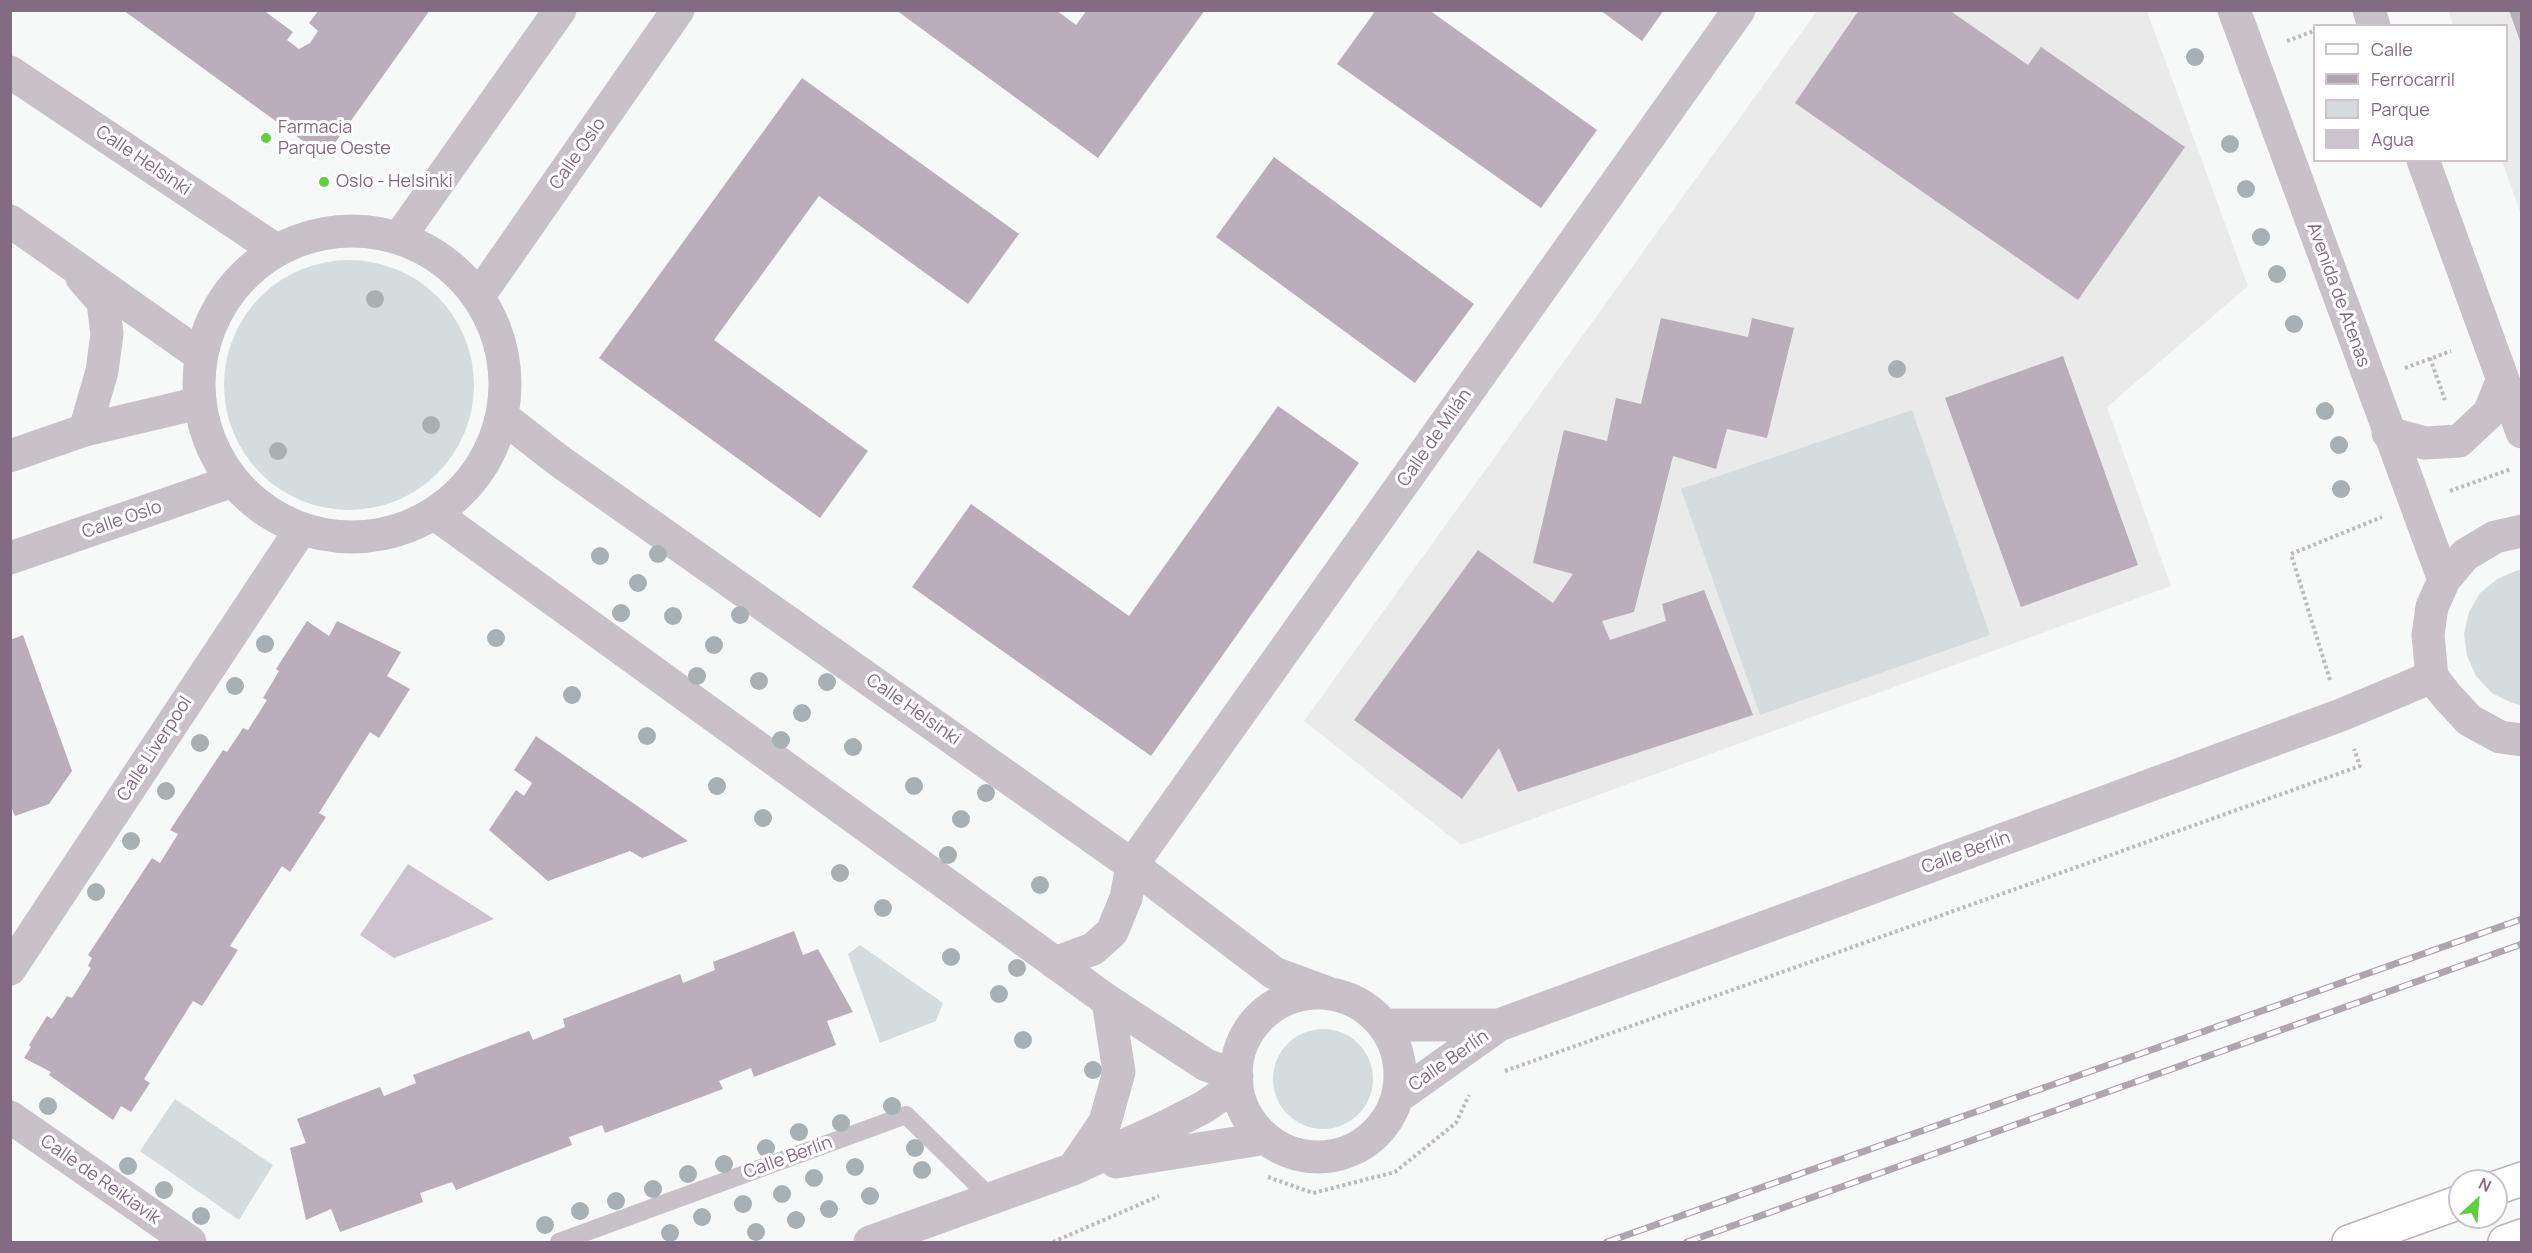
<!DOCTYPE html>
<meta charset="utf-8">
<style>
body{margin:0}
#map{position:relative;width:2532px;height:1253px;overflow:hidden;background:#f7f9f8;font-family:Manrope,sans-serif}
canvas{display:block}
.frame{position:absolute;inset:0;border:12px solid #846b84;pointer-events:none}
.legend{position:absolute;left:2313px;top:24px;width:195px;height:138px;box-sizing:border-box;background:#fff;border:2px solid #cec4ce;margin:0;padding:8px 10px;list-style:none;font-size:18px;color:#846b84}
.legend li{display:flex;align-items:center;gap:12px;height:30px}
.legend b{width:30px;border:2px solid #cec4ce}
.north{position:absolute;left:2448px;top:1169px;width:60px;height:60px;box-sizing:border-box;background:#fff;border:2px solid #cec4ce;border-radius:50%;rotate:26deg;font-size:16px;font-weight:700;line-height:24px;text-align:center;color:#846b84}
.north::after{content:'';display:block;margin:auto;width:21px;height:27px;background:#5dd23d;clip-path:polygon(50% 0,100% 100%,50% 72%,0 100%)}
</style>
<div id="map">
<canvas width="2532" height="1253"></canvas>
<div class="frame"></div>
<ul class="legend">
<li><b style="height:8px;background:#fff"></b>Calle</li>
<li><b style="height:8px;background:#afa5af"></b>Ferrocarril</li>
<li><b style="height:16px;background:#d6dcdd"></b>Parque</li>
<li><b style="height:16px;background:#cdc3cf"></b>Agua</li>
</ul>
<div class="north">N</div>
</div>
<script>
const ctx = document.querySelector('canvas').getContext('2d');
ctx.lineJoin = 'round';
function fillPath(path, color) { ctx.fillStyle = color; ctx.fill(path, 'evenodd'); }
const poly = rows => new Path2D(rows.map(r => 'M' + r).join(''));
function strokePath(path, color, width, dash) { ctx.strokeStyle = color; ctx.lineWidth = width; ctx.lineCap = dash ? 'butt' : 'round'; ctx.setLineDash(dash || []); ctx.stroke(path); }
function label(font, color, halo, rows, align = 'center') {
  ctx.font = font + ' Manrope,sans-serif'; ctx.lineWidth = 6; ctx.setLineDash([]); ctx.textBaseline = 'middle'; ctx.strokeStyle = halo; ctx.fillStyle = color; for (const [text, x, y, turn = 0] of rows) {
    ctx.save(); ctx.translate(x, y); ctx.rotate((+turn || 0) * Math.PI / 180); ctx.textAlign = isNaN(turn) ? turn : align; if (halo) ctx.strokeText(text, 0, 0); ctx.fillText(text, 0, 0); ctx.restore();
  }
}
fillPath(poly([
 [1817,11,2147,11,2248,286,2107,407,2171,586,1461,845,1304,721],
 [2448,11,2521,11,2521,215,2502,161,2506,160,2506,26,2453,25]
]), '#eaeaea');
fillPath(poly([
 '224 385a125 125 0 1 1 250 0a125 125 0 1 1-250 0Z',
 [1912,410,1990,635,1760,715,1681,489],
 [2518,570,2522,570,2521,705,2512,703,2492,693,2476,676,2467,656,2464,634,2469,612,2480,593,2497,579],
 [860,945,943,1003,936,1021,880,1043,848,954],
 '1273 1079a50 50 0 1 1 100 0a50 50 0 1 1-100 0Z',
 [175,1099,273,1165,239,1220,140,1151]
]), '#d6dcdd');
fillPath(poly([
 [408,864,494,919,394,958,360,935]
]), '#cdc3cf');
fillPath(poly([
 [123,10,263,10,293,32,287,40,299,49,310,43,318,31,309,23,319,10,430,10,325,157],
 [896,10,1056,10,1076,25,1087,10,1205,10,1098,158],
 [1376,10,1429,10,1597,130,1541,208,1337,64],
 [1600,10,1664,10,1642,41],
 [1859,10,1949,10,2028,65,2041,47,2185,147,2078,300,1795,103],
 [2509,10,2522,10,2522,44,2521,44],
 [802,78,1019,234,968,304,819,196,714,340,868,451,820,518,599,358],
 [1274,157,1474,304,1415,383,1216,237],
 [1661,318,1748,337,1752,318,1794,328,1767,438,1727,429,1716,469,1673,456,1634,612,1602,621,1610,640,1666,621,1662,604,1704,590,1753,715,1518,792,1499,748,1462,799,1354,720,1478,550,1553,603,1573,574,1533,563,1564,430,1607,441,1616,398,1641,404],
 [2063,356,2138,565,2021,607,1945,398],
 [1278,406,1359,463,1151,756,912,587,971,504,1129,616],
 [307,621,329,636,337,621,401,652,387,676,410,689,379,738,370,732,319,813,326,817,290,872,282,866,230,946,238,950,202,1006,193,1001,144,1079,150,1083,131,1112,121,1106,113,1120,49,1075,51,1072,24,1058,31,1047,29,1045,47,1016,52,1019,67,996,72,998,91,968,88,966,92,958,88,955,152,858,160,863,178,834,170,830,223,750,227,752,243,728,248,730,267,700,263,698,279,671,276,669],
 [23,635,72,771,49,804,15,816,10,804,10,640],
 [536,736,688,841,642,858,630,851,548,881,489,830,516,790,524,796,532,783,514,770],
 [794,931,803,955,818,949,853,1012,827,1021,836,1045,754,1077,751,1068,719,1081,723,1089,605,1133,602,1125,569,1137,572,1145,456,1190,452,1182,420,1193,423,1202,340,1232,331,1209,306,1220,290,1148,306,1143,297,1119,380,1087,384,1096,416,1083,413,1075,529,1031,533,1040,565,1027,563,1019,680,974,683,983,715,970,713,962]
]), '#b9aeba');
const primary = poly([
 [2496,1188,2522,1179],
 [2349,1242,2460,1202],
 [2505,1242,2522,1236]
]);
strokePath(primary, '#bcb4bc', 36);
strokePath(poly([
 [2287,41,2314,31],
 [2430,358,2445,400],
 [2405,368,2451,351],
 [2450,491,2511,469],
 [2330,680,2291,554,2382,517],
 [1505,1071,2360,766,2354,749],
 [1268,1177,1313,1193,1395,1172,1456,1123,1469,1095],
 [1053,1242,1159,1196]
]), '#beb9be', 4, [3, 3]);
strokePath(poly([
 [559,1242,906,1115,991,1198]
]), '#c8c1c8', 18);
strokePath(poly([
 [10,72,276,250],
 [10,221,200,355],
 '199 384a153 153 0 1 1 306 0a153 153 0 1 1-306 0Z',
 [399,238,560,10],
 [82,278,103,302,107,334,102,371,85,430],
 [478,297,678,10],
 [503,417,558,460,1132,865,1274,973,1328,993],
 [10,456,85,430,199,403],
 [435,514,1108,1001,1206,1065,1237,1076],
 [10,558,233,481],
 [1055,963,1093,949,1112,932,1126,898,1132,865,1739,10],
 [10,969,301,529],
 '1236 1075a82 82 0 1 1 164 0a82 82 0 1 1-164 0Z',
 [1384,1025,1499,1025],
 [1399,1096,1499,1025,2341,715,2432,677],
 [10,1117,190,1242],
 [1116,1162,1261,1139],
 [1073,1169,1105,1122,1119,1072,1108,1001],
 [870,1242,1073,1169,1167,1126,1204,1107,1237,1084]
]), '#c8c1c8', 33);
strokePath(poly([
 [2234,10,2444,580],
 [2369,10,2374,26],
 [2423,160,2522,432],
 [2388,433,2425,443,2459,441,2489,413,2502,381],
 [2522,531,2495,537,2465,555,2444,580,2432,607,2428,635,2432,677,2446,695,2469,720,2500,737,2522,740]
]), '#c8c1c8', 33);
strokePath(primary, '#fff', 33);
const rail = poly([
 [1607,1242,2522,919],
 [1687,1242,2522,944]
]);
strokePath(rail, '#afa5af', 7);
strokePath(rail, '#fff', 4.5, [14]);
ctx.fillStyle = '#a9b0b4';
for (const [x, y] of [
 [2195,57],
 [2230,144],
 [2246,189],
 [2261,237],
 [2277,274],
 [375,299],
 [2294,324],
 [1897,369],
 [2325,411],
 [431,425],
 [2339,445],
 [278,451],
 [2341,489],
 [658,554],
 [600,556],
 [638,583],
 [621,613],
 [740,615],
 [673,616],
 [496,638],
 [265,644],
 [714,645],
 [697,676],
 [759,681],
 [827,682],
 [235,686],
 [572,695],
 [802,713],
 [647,736],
 [781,740],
 [200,743],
 [853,747],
 [717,786],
 [914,786],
 [166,791],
 [986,793],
 [763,818],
 [961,819],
 [131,841],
 [948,855],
 [840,873],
 [1040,885],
 [96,892],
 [883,908],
 [951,957],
 [1017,968],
 [999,994],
 [1023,1040],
 [1093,1070],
 [48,1106],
 [892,1106],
 [841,1123],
 [799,1132],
 [766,1148],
 [915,1148],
 [724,1164],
 [128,1166],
 [855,1167],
 [922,1170],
 [688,1174],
 [814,1178],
 [653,1189],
 [164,1190],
 [782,1194],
 [870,1196],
 [616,1201],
 [743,1204],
 [829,1209],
 [580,1211],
 [201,1216],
 [702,1217],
 [796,1220],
 [545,1225],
 [756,1232],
 [670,1233]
]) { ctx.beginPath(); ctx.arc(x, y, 9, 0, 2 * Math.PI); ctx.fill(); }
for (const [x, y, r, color] of [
 [266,138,6,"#5dd23d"],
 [324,182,6,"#5dd23d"]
]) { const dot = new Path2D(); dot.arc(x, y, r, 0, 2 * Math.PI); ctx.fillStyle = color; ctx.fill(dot); strokePath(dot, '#fff', 2); }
label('18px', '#846b84', '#fff', [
 ["Farmacia",278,128],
 ["Parque Oeste",278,149],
 ["Oslo - Helsinki",336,182]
], 'left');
label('18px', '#846b84', '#fff', [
 ["Calle Oslo",578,154,-55],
 ["Calle Helsinki",143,161,34],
 ["Avenida de Atenas",2338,295,70],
 ["Calle de Milán",1435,438,-55],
 ["Calle Oslo",122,520,-19],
 ["Calle Helsinki",913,710,35],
 ["Calle Liverpool",155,749,-57],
 ["Calle Berlín",1966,853,-20],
 ["Calle Berlín",1449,1061,-35],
 ["Calle Berlín",788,1158,-20],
 ["Calle de Reikiavik",100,1180,35]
]);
</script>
